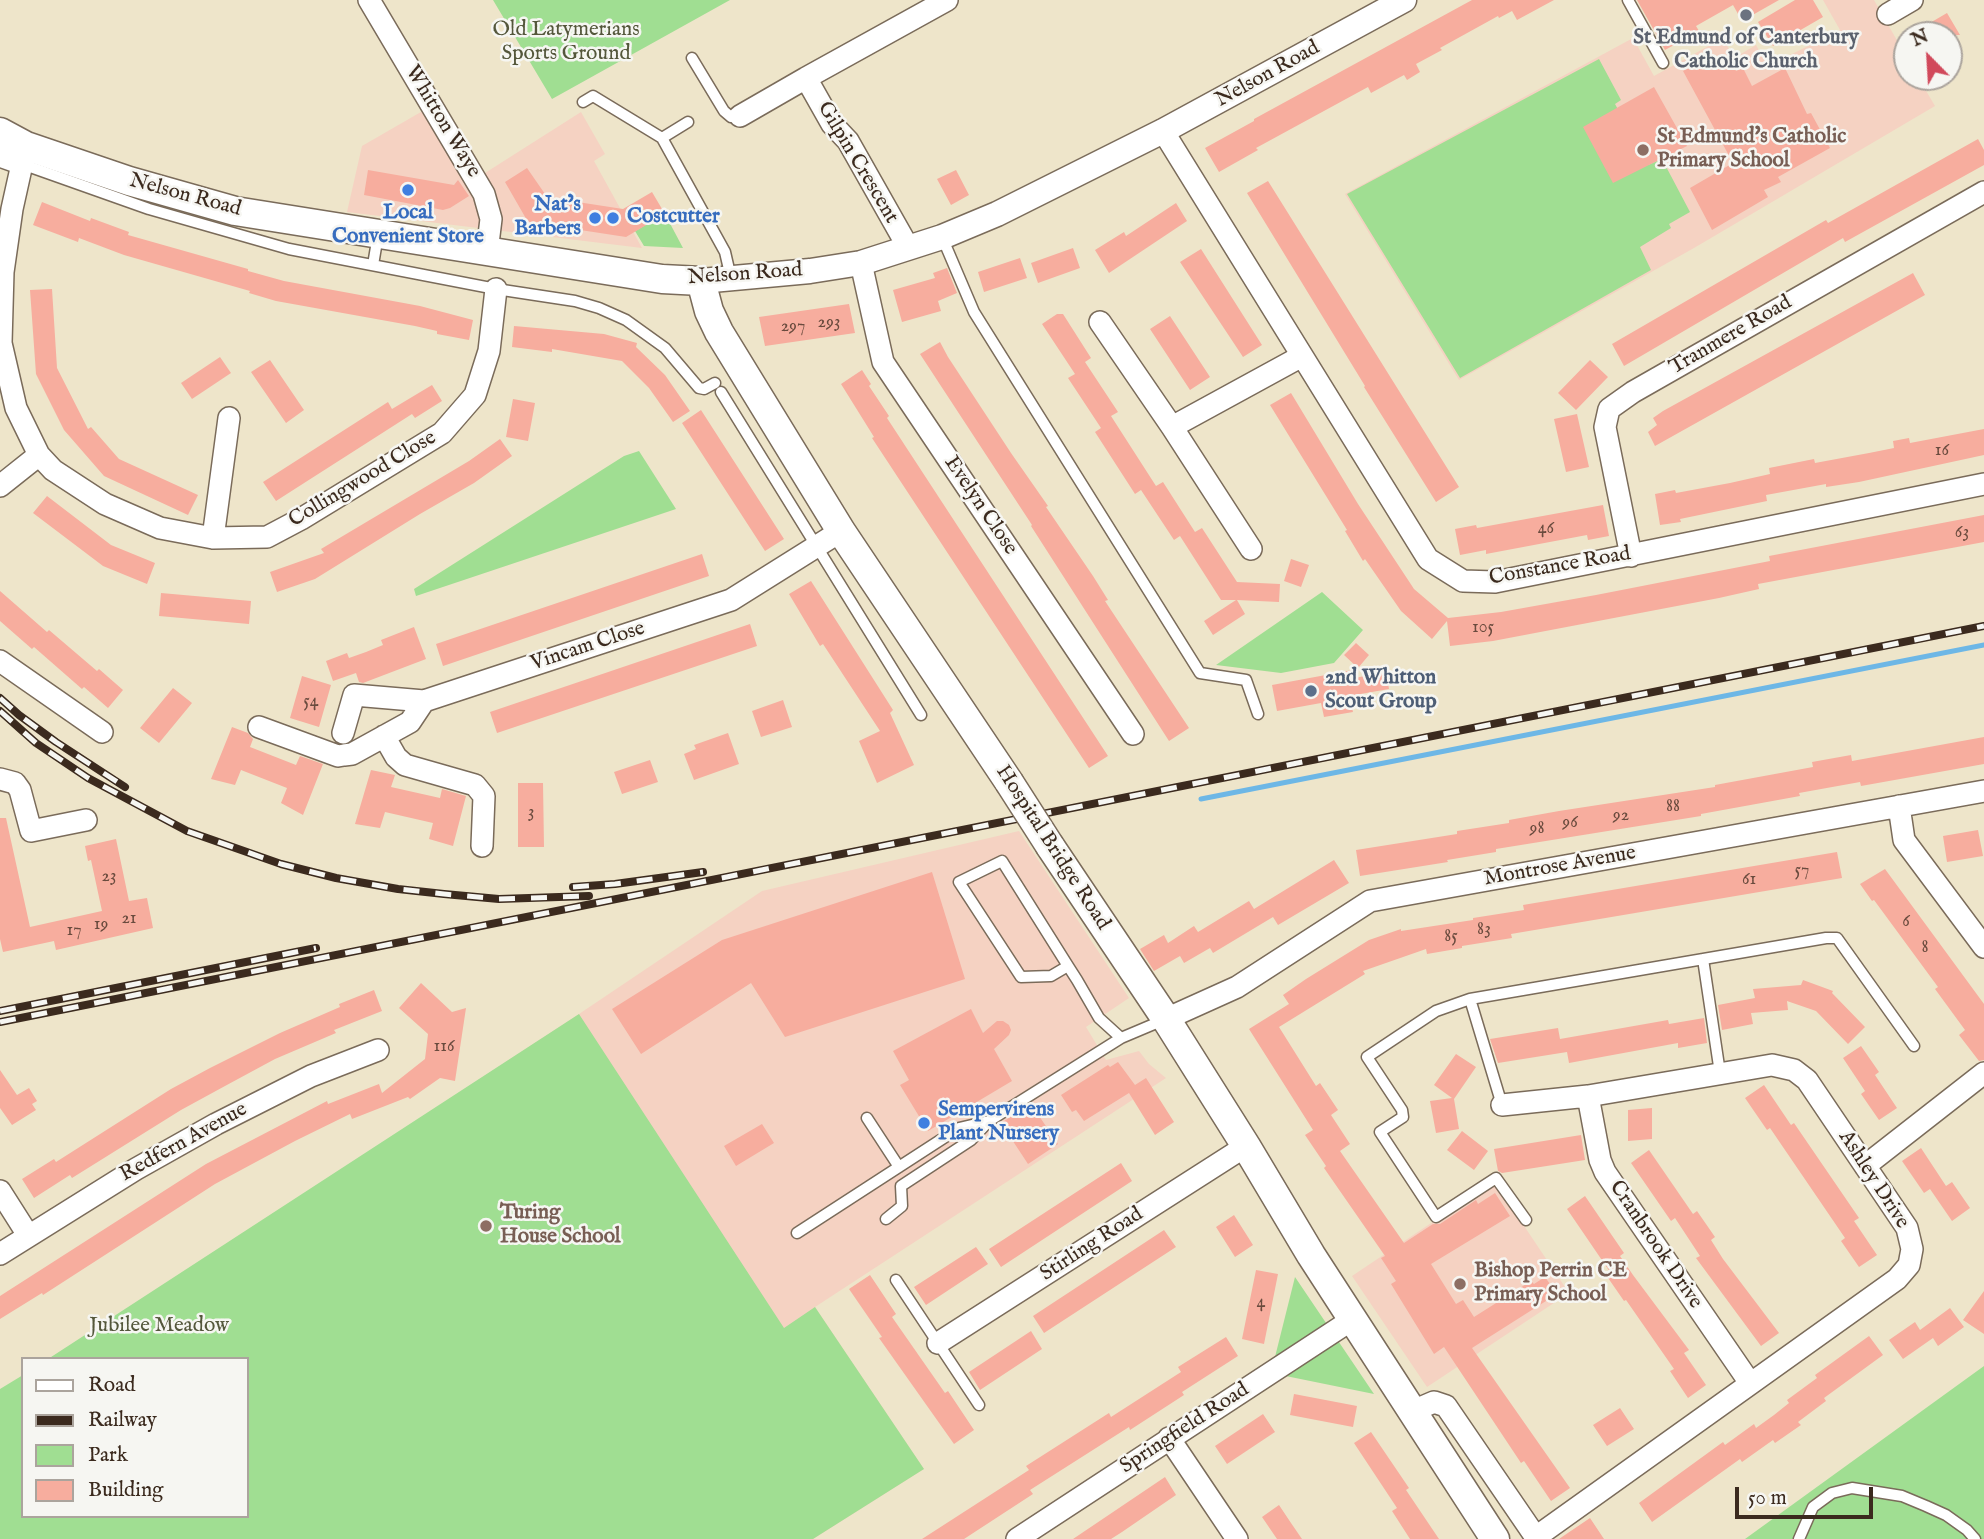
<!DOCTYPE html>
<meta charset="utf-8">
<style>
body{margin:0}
#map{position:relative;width:1984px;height:1539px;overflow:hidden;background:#eee5ca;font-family:"IM FELL English",serif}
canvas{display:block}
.legend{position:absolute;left:21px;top:1357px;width:228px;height:161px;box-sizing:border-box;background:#f6f6f2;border:2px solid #aba49d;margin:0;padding:9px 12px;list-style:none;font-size:21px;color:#3b2a1e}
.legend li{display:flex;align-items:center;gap:14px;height:35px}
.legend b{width:35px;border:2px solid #aba49d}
.north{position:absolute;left:1893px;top:21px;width:70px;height:70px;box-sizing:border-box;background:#f6f6f2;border:2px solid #aba49d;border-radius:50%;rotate:336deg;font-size:19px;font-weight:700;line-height:28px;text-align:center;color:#3b2a1e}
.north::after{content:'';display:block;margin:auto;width:24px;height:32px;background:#d1495b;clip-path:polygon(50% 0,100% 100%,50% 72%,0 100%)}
.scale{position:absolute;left:1735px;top:1487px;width:138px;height:32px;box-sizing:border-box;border:4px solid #3b2a1e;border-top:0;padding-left:9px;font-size:21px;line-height:24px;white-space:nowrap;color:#3b2a1e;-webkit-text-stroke:5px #f6f6f2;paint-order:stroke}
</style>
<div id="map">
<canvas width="1984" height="1539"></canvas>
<ul class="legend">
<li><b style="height:9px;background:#fff"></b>Road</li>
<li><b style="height:9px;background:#3b2a1e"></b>Railway</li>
<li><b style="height:19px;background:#a0de92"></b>Park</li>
<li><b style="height:19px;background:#f7ad9e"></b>Building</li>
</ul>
<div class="north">N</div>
<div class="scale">50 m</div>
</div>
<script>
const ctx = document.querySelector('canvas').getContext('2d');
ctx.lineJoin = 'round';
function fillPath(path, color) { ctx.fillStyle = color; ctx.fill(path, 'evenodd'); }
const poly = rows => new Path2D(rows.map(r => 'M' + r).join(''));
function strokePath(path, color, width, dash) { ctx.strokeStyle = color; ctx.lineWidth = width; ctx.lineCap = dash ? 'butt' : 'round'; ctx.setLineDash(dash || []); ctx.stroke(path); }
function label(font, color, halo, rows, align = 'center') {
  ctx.font = font + ' "IM FELL English",serif'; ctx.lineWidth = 5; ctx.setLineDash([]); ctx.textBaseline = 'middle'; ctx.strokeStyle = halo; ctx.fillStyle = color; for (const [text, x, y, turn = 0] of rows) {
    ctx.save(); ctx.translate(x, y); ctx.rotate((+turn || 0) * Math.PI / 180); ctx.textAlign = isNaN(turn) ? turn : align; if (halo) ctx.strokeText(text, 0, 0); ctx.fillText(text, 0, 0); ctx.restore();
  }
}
fillPath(poly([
 [1823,0,1874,0,1907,58,1907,77,1918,77,1935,106,1694,248,1459,380,1345,194,1633,38,1654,76,1723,38,1734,58,1756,45,1768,66,1840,30],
 [440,101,485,173,581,112,605,154,594,161,642,248,347,212,362,146],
 [1019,831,1129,998,1086,1027,1106,1060,1139,1051,1149,1064,1166,1078,815,1307,924,1469,813,1539,247,1359,168,1283,579,1014,762,891],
 [1494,1181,1569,1293,1427,1387,1352,1276]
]), '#f5d2c2');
fillPath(poly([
 [493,0,730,0,552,99],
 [1599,59,1621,100,1615,104,1648,165,1662,159,1690,212,1669,224,1671,228,1640,247,1651,270,1460,378,1347,194],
 [665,214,683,248,644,246,635,231],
 [639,451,676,509,416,596,414,589,624,456],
 [1322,592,1363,630,1334,663,1281,673,1216,665],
 [579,1014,784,1328,815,1307,924,1469,813,1539,0,1539,0,1389,23,1375,23,1516,247,1516,247,1359,48,1359],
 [1295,1277,1374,1394,1271,1373],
 [1984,1366,1984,1539,1745,1539]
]), '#a0de92');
strokePath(poly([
 [1201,799,1984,645]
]), '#6db7e6', 5);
fillPath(poly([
 [1472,0,1554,0,1517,20,1512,11,1499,18,1498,16,1440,48,1442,50,1416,64,1420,72,1407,80,1404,75,1371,93,1368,87,1256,148,1258,150,1219,172,1205,148,1254,121,1254,119],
 [1637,0,1779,0,1742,21,1733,5,1696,26,1699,31,1665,50],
 [1795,0,1813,0,1823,17,1773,46,1758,22],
 [1947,13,1960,35,1910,35,1935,20],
 [1727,54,1736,71,1743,68,1752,86,1785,68,1807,114,1811,113,1830,148,1778,177,1781,182,1764,190,1768,197,1712,230,1690,188,1733,163,1683,71,1701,61,1704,66],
 [1654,87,1687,146,1613,183,1583,127],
 [1978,139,1984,150,1984,165,1845,242,1843,238,1624,366,1612,344,1826,220,1828,223],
 [527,168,545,194,545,197,623,209,652,192,665,214,626,237,528,222,505,182],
 [368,170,454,185,458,180,469,196,450,208,443,210,364,195],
 [956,170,969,195,951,205,937,179],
 [1268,181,1459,487,1436,502,1364,387,1365,386,1247,193],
 [42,202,90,221,91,218,129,232,128,235,248,269,248,271,284,281,420,306,473,320,469,340,437,334,437,331,415,326,276,301,249,293,250,291,124,255,79,238,78,242,33,225],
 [1176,203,1187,221,1109,273,1095,250,1124,232,1126,236],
 [1073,248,1080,268,1038,283,1031,263],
 [1201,249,1262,345,1243,357,1180,262],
 [1020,258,1027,278,984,292,978,272],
 [947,268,957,293,938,301,941,311,902,322,893,290,935,278,933,273],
 [1913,273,1925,295,1655,446,1648,432,1657,425,1653,418,1663,411],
 [52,289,57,368,88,429,91,427,119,459,198,495,188,515,104,476,64,430,36,374,30,290],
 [849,304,855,333,765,346,759,317],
 [1057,314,1063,314,1091,358,1085,362,1118,412,1111,416,1156,486,1163,482,1195,532,1202,528,1237,582,1280,584,1279,602,1237,600,1245,614,1213,635,1204,621,1236,600,1221,600,1180,536,1174,540,1141,490,1135,494,1095,432,1101,428,1068,378,1075,374,1042,324],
 [1170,316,1210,377,1190,390,1150,329],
 [514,326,604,334,637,343,636,347,665,375,690,411,673,422,649,388,622,361,552,349,552,352,512,347],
 [940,342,948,357,1011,453,1048,506,1046,507,1093,576,1108,600,1105,601,1189,728,1169,741,1031,526,1032,525,920,354],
 [220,357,231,373,192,399,181,383],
 [270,360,304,410,286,423,251,372],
 [1590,360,1608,377,1576,410,1558,393],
 [862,370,871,384,869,386,889,416,887,418,1108,756,1089,768,872,438,874,437,841,384],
 [432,385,442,401,415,418,412,414,276,501,263,482,388,402,392,409],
 [1291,393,1358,504,1414,589,1448,618,1501,612,1596,595,1770,561,1769,556,1984,515,1984,542,1758,584,1759,589,1719,598,1493,641,1450,646,1447,621,1432,639,1401,611,1365,559,1363,561,1345,531,1347,530,1270,405],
 [513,399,535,403,528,441,506,437],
 [701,410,784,539,765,551,682,423],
 [1577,414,1589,467,1566,472,1554,419],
 [1984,429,1984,455,1859,482,1826,487,1826,484,1766,495,1767,501,1680,519,1681,522,1660,525,1655,494,1675,490,1676,493,1730,483,1770,474,1769,468,1814,459,1815,463,1869,453,1894,448,1893,441,1909,438,1910,443],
 [500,439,512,456,474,483,420,514,315,579,277,592,270,572,324,553,321,549,469,461],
 [47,496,111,545,155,563,147,584,103,566,33,513],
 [1603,505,1609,536,1588,540,1587,535,1486,554,1486,550,1460,555,1455,529,1476,525,1477,528],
 [702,554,709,576,443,666,436,644],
 [1291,559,1309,565,1301,587,1284,581],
 [811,581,893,710,890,713,914,765,877,783,859,741,880,731,823,644,820,646,789,594],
 [0,591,47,632,49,630,97,671,99,669,123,690,108,708,84,687,82,689,34,647,32,649,0,621],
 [161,593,251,601,249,624,159,616],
 [750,624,757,646,497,733,490,712],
 [414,627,426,659,363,683,359,682,356,673,333,681,326,661,347,653,349,658,366,652,383,645,381,640],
 [1356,643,1369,655,1358,668,1344,655],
 [1358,669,1349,679,1386,672,1389,689,1349,696,1353,712,1324,717,1321,703,1277,711,1272,685],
 [302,676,331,685,319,727,290,718],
 [173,688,192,703,159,743,140,728],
 [783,700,792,727,761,737,752,711],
 [232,727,248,733,253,739,250,747,296,765,300,756,323,764,303,815,281,803,287,788,241,770,235,785,211,779],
 [728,733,739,764,694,780,684,754,696,749,694,745],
 [1984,737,1984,764,1861,786,1860,782,1799,793,1800,796,1701,814,1701,816,1496,849,1496,852,1447,860,1448,862,1360,876,1356,850,1457,834,1457,831,1509,823,1509,820,1559,811,1715,787,1715,785,1813,767,1812,762,1851,755,1852,761],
 [650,760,658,782,622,794,614,772],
 [371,770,395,775,391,787,440,798,442,789,466,796,453,846,429,839,433,823,385,812,380,828,355,824],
 [518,783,543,783,544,847,518,847],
 [0,818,6,818,30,927,102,911,91,860,88,861,85,846,116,839,129,901,147,898,153,928,56,950,54,941,3,952,0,939],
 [1978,830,1983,856,1947,862,1943,836],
 [1837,852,1842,878,1511,934,1512,938,1462,946,1462,948,1427,954,1426,949,1363,971,1365,974,1279,1027,1316,1086,1320,1083,1338,1110,1331,1115,1350,1144,1340,1151,1404,1243,1433,1224,1440,1224,1476,1200,1478,1204,1495,1193,1510,1216,1431,1264,1456,1304,1463,1300,1474,1317,1531,1281,1534,1284,1545,1277,1557,1294,1472,1348,1570,1488,1551,1501,1524,1461,1521,1463,1444,1347,1434,1354,1391,1284,1396,1281,1381,1258,1385,1256,1324,1168,1326,1166,1305,1135,1313,1130,1249,1029,1289,1004,1283,995,1306,979,1369,940,1401,929,1401,931,1473,920,1473,918,1524,910,1523,905],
 [1334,860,1349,883,1278,925,1273,917,1213,953,1210,948,1184,963,1180,956,1154,971,1140,949,1164,935,1168,943,1194,926,1198,932,1249,901,1254,909],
 [1885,869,1984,1004,1984,1060,1979,1061,1959,1035,1965,1030,1935,989,1938,987,1874,900,1872,901,1860,884],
 [932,872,965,979,785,1037,751,983,641,1054,612,1009,722,940],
 [1803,980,1833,991,1832,993,1865,1027,1848,1044,1816,1011,1787,1001,1788,1010,1751,1013,1753,1024,1722,1030,1718,1005,1755,998,1753,989,1801,985],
 [421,983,452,1012,466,1008,455,1081,440,1078,410,1099,408,1097,352,1119,350,1114,295,1141,215,1184,43,1295,42,1293,0,1319,0,1296,206,1164,327,1101,328,1104,379,1084,382,1093,425,1059,428,1034,399,1008],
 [374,990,382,1011,334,1030,336,1033,275,1059,225,1086,181,1110,72,1178,70,1175,34,1198,22,1179,54,1159,56,1162,171,1089,210,1068,280,1033,340,1007,339,1004],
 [971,1009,983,1033,997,1021,1003,1021,1009,1025,1011,1030,1009,1035,994,1049,1012,1081,928,1131,900,1085,909,1080,893,1051],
 [1704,1018,1707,1043,1678,1048,1678,1043,1569,1063,1567,1052,1498,1063,1490,1039,1558,1028,1560,1039,1668,1020,1669,1024],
 [1861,1046,1879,1072,1875,1075,1897,1108,1879,1120,1861,1094,1865,1091,1843,1058],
 [1456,1054,1476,1067,1454,1099,1459,1129,1436,1133,1430,1101,1452,1098,1434,1085],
 [1118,1062,1135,1085,1146,1078,1174,1122,1155,1135,1129,1093,1084,1121,1076,1110,1072,1112,1061,1095,1108,1065,1110,1067],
 [0,1070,17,1095,29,1088,37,1101,32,1104,36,1110,12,1125,0,1108],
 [1764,1085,1791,1125,1794,1123,1859,1218,1854,1221,1877,1255,1859,1267,1841,1241,1845,1238,1770,1128,1767,1130,1745,1098],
 [1031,1104,1058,1144,1028,1164,1001,1123],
 [1652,1108,1652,1139,1628,1141,1628,1110],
 [762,1124,774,1143,736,1166,724,1146],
 [1462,1131,1488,1151,1474,1170,1447,1150],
 [1581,1135,1585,1160,1502,1173,1498,1171,1494,1149],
 [1921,1148,1946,1186,1952,1182,1970,1208,1952,1221,1930,1189,1924,1193,1902,1161],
 [1649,1150,1693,1214,1697,1211,1715,1237,1711,1240,1723,1259,1779,1333,1761,1346,1696,1258,1700,1256,1675,1218,1671,1221,1631,1163],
 [1121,1163,1132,1181,1001,1267,989,1249],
 [1585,1196,1624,1253,1620,1256,1633,1275,1689,1350,1684,1353,1706,1385,1688,1398,1670,1371,1674,1369,1626,1300,1624,1301,1606,1275,1610,1272,1567,1209],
 [1234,1215,1253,1245,1235,1257,1216,1227],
 [1164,1230,1176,1247,1044,1333,1033,1316],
 [976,1247,988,1264,926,1305,914,1287],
 [1256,1270,1278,1274,1264,1344,1242,1339],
 [870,1275,896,1314,892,1317,945,1393,948,1391,974,1430,954,1444,879,1338,882,1337,849,1289],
 [1984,1291,1984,1334,1963,1320],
 [1950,1308,1964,1327,1938,1346,1933,1338,1903,1359,1889,1340,1915,1322,1920,1330],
 [1031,1331,1042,1349,980,1390,969,1372],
 [1869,1336,1883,1355,1824,1398,1826,1401,1798,1422,1801,1425,1775,1443,1773,1440,1742,1462,1740,1459,1652,1522,1639,1503,1723,1442,1725,1445,1754,1424,1756,1428,1774,1415,1789,1403,1787,1400,1817,1378,1815,1375],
 [1226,1337,1238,1356,1182,1392,1184,1395,1130,1430,1129,1427,1030,1490,1033,1494,964,1539,922,1539,1029,1470,1026,1466,1109,1413,1111,1417,1181,1372,1178,1367],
 [1294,1394,1357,1406,1353,1427,1290,1415],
 [1620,1408,1634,1429,1607,1446,1593,1425],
 [1263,1414,1275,1432,1227,1464,1215,1446],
 [1371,1432,1409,1488,1406,1490,1439,1539,1410,1539,1392,1511,1397,1508,1354,1443],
 [1165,1477,1176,1495,1122,1532,1111,1539,1073,1539],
 [1279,1505,1291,1523,1302,1539,1277,1539,1262,1517],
 [1590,1518,1604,1539,1559,1539]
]), '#f7ad9e');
const service = poly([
 [1628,0,1663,63],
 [692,58,724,111,731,117,740,116],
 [583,102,593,96,662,138,725,252,731,278],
 [662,138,688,122],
 [22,164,149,209,289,249,496,289,575,301,599,308,626,320,665,348,699,388,704,389,715,383],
 [942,237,974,312,1200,673,1246,680,1258,714],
 [373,265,378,235],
 [721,392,921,715],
 [1703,959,1720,1073],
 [1068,966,1051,976,1021,977,959,882,1002,861,1068,966,1077,980,1099,1018,1121,1038],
 [1470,999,1502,1105],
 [867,1118,899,1167],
 [886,1219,902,1206,901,1186,971,1140,989,1121,1121,1038,1166,1019],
 [1526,1220,1496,1178,1436,1217,1380,1132,1403,1117,1402,1110,1367,1057,1436,1011,1470,999,1826,938,1837,938,1914,1046],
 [797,1233,959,1128,989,1121],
 [896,1280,979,1405],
 [1799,1539,1813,1507,1832,1493,1852,1488,1902,1496,1926,1506,1946,1515,1967,1530,1975,1539]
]);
const minor = poly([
 [369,0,484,194,491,219,487,252],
 [1888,14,1912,0],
 [806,78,947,0],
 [740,116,806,78,832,124,848,141,908,247],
 [1163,131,1428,559,1463,581,1495,582,1984,484],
 [26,146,12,209,3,272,1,343,16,408,39,455,53,470,105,504,160,528,213,538,267,537,301,519,442,433,475,395,489,351,496,289],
 [0,156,22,164],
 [861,263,883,362,1133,734],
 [1100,322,1172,427,1251,549],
 [1172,427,1302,356],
 [0,486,39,455],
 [213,538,229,418],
 [1631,556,1605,427,1609,409,1633,392,1984,192],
 [0,661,102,732],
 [259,727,338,756,344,755,352,754,410,722,424,701],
 [343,733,354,695,424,701,731,600,841,531],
 [384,736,396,757,405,765,475,785,484,796,482,846],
 [0,779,15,783,20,790,31,831,86,820],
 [1899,806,1904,840,1984,947],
 [1166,1019,1237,987,1370,901,1984,791],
 [1588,1096,1600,1160,1605,1172,1750,1383],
 [1502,1105,1588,1096,1772,1065,1794,1070,1807,1080,1907,1228,1912,1249,1909,1265,1897,1279,1536,1537],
 [1865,1166,1984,1073],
 [0,1191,28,1235],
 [0,1254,136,1169,216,1124,311,1076,378,1050],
 [938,1343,1246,1146],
 [1413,1411,1434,1402,1446,1406,1537,1539],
 [1169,1438,1237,1539],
 [1017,1539,1353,1319]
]);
const tertiary = poly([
 [701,281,810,271,861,263,942,237,997,214,1163,131,1404,0]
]);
const secondary = poly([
 [0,132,26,146,129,181,235,211,662,279,701,281,709,311,719,332,841,531,1009,782],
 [1050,846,1166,1019,1246,1146,1311,1255,1495,1539]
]);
strokePath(service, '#7a6b5a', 13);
strokePath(minor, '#7a6b5a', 24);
strokePath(tertiary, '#7a6b5a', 27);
strokePath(secondary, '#7a6b5a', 31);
strokePath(service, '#fff', 10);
strokePath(minor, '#fff', 21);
strokePath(tertiary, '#fff', 24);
strokePath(secondary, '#fff', 28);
const rail = poly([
 [0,698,19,715,56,742,125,787],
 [0,711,36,743,88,778,187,831,281,864,336,878,398,889,444,894,499,899,589,896],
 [573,887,615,884,703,872],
 [0,1011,316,948],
 [0,1022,1984,626]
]);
strokePath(rail, '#3b2a1e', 8);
strokePath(rail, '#f6f6f2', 5, [16]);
const secondaryBridge = poly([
 [1009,782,1050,846]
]);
strokePath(secondaryBridge, '#7a6b5a', 31, []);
strokePath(secondaryBridge, '#fff', 28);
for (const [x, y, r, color] of [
 [1746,15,7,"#6b7280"],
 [1643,150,7,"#8d6e63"],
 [408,190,7,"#3f7fe0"],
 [595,218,7,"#3f7fe0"],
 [613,218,7,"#3f7fe0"],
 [1311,691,7,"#5c6f8a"],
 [924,1123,7,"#3f7fe0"],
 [486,1226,7,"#8d6e63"],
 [1460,1284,7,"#8d6e63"]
]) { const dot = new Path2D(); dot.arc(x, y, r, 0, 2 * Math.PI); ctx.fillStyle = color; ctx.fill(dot); strokePath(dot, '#f6f6f2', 2.5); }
label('18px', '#6a4b3e', null, [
 ["293",829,323],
 ["297",793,327],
 ["16",1942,451],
 ["46",1546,529],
 ["63",1962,533],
 ["105",1483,628],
 ["54",311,702],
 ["88",1673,807],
 ["3",531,813],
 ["92",1621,816],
 ["96",1570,823],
 ["98",1537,829],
 ["57",1802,871],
 ["23",109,877],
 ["61",1749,880],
 ["21",129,919],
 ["6",1906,922],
 ["19",101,925],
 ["83",1484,930],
 ["17",74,931],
 ["85",1451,937],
 ["8",1925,948],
 ["116",444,1047],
 ["4",1261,1303]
]);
label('21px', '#54573b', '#f6f6f2', [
 ["Old Latymerians",566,31],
 ["Sports Ground",566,55],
 ["Jubilee Meadow",159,1327]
]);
label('bold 21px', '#5b616d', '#f6f6f2', [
 ["St Edmund of Canterbury",1746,39],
 ["Catholic Church",1746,63]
]);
label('21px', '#3b2a1e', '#f6f6f2', [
 ["Nelson Road",1268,75,-29],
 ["Whitton Waye",442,122,59],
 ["Gilpin Crescent",857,163,59],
 ["Nelson Road",185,196,15],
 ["Nelson Road",745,275,-4],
 ["Tranmere Road",1731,336,-30],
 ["Collingwood Close",363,480,-31],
 ["Evelyn Close",980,506,56],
 ["Constance Road",1560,567,-10],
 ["Vincam Close",588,647,-18],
 ["Hospital Bridge Road",1052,848,57],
 ["Montrose Avenue",1560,867,-10],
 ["Redfern Avenue",184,1143,-29],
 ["Ashley Drive",1873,1180,57],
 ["Stirling Road",1092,1245,-33],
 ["Cranbrook Drive",1655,1245,56],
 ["Springfield Road",1185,1429,-33]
]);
label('bold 21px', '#785e54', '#f6f6f2', [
 ["St Edmund's Catholic",1657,138],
 ["Primary School",1657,162],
 ["Turing",500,1214],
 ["House School",500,1238],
 ["Bishop Perrin CE",1474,1272],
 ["Primary School",1474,1296]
], 'left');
label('bold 21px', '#366cbe', '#f6f6f2', [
 ["Nat’s",581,206,"right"],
 ["Barbers",581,230,"right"],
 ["Local",408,214,"center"],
 ["Convenient Store",408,238,"center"],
 ["Costcutter",627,218],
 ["Sempervirens",938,1111],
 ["Plant Nursery",938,1135]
], 'left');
label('bold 21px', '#4e5e75', '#f6f6f2', [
 ["2nd Whitton",1325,679],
 ["Scout Group",1325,703]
], 'left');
</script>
